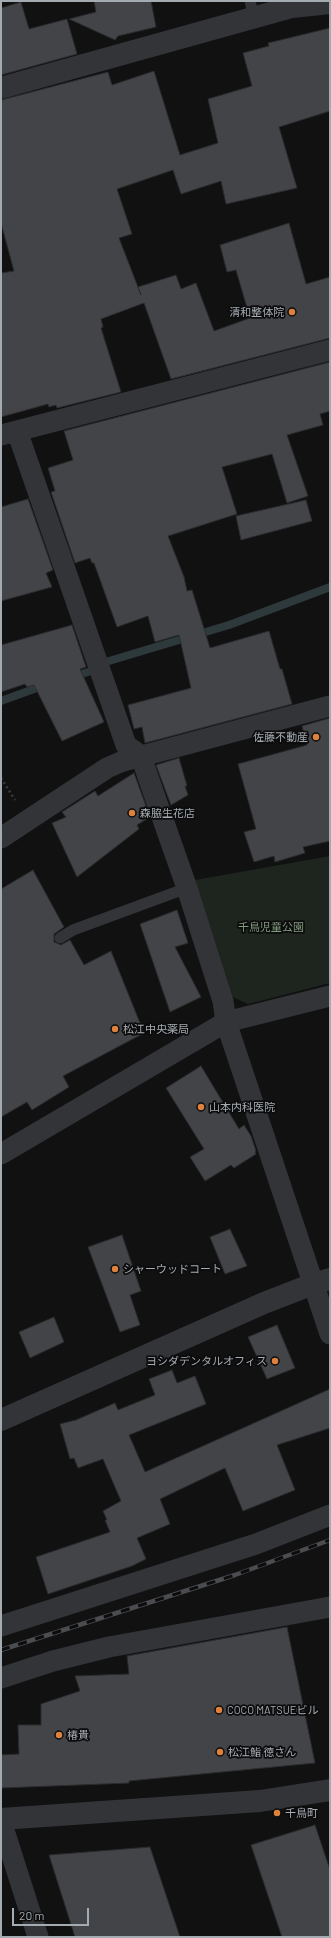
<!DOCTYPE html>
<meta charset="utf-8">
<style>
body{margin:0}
#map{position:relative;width:331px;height:1938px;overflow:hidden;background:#111112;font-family:Barlow,sans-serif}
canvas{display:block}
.frame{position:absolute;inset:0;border:2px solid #a4abb1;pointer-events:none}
.scale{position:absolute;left:12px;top:1908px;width:77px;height:18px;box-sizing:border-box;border:2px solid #a4abb1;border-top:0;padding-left:5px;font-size:12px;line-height:14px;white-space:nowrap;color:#a4abb1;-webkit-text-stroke:3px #0c0c0d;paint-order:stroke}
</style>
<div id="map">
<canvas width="331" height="1938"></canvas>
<div class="frame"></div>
<div class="scale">20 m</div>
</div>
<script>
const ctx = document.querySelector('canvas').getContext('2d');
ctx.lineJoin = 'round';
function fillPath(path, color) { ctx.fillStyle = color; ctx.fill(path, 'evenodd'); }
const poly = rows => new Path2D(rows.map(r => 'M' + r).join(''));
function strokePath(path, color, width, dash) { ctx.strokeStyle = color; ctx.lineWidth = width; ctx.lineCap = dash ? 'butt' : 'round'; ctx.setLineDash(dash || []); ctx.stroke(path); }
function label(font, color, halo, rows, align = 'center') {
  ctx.font = font + ' Barlow,"Noto Sans JP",sans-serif'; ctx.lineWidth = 3.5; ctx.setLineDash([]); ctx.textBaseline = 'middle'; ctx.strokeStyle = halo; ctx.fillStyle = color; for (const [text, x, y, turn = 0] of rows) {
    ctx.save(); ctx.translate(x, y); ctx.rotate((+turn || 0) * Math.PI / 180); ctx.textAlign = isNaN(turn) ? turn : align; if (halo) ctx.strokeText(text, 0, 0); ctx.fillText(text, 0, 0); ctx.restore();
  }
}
fillPath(poly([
 [330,856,330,983,248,1004,233,997,195,880]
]), '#1e241e');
strokePath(poly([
 [109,661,229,625,330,587],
 [72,677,88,672],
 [1,701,45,685]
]), '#2e393b', 8);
const building = poly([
 [94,1,151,1,156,27,118,36,115,40,69,19,96,12,94,1],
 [21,2,29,29,67,19,77,54,1,75,1,8,21,2],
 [330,28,330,111,279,127,297,188,226,204,221,181,181,194,173,170,117,189,132,234,119,238,141,295,138,287,176,275,181,289,196,283,214,331,250,318,236,270,227,272,220,245,289,223,306,284,330,277,330,338,171,379,144,303,101,319,103,327,101,328,121,392,57,408,56,405,49,407,48,404,1,417,1,273,14,271,1,223,1,100,108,72,112,85,154,71,180,155,218,143,208,99,252,86,243,53,269,46,268,43,330,28],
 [330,362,330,411,320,414,323,425,287,435,308,496,287,503,272,454,222,467,237,514,168,536,184,577,187,591,192,590,210,648,269,631,280,669,282,669,292,704,145,743,142,727,134,729,128,705,191,688,179,635,155,642,148,616,117,627,94,563,92,563,90,558,75,563,51,492,55,491,48,468,73,460,64,431,330,362],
 [28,499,53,570,46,573,52,587,1,601,1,507,28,499],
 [306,500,312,521,241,540,236,516,306,500],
 [72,625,86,667,80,669,104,722,62,741,34,685,27,687,25,684,1,692,1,645,72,625],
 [330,718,330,841,303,847,305,853,275,862,274,856,254,862,244,832,256,829,238,764,307,745,302,726,330,718],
 [179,758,187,786,185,786,188,795,171,805,156,765,179,758],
 [134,773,150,817,137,825,139,829,77,877,52,823,66,817,62,812,95,791,98,796,134,773],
 [33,870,64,927,54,934,54,942,61,945,70,940,84,965,111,951,144,1033,63,1076,69,1087,32,1110,27,1102,1,1117,1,889,33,870],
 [177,910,188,943,175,947,201,997,170,1012,140,924,177,910],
 [201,1066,239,1129,244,1125,251,1136,256,1151,255,1152,256,1154,234,1168,231,1165,205,1181,190,1157,204,1149,166,1088,201,1066],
 [230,1229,247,1266,225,1274,210,1237,230,1229],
 [122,1235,141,1291,130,1295,140,1325,120,1332,88,1247,122,1235],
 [54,1317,64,1342,30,1358,19,1332,54,1317],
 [277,1325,295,1368,267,1379,248,1337,277,1325],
 [172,1370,177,1383,195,1376,206,1404,129,1435,145,1472,330,1389,330,1428,277,1445,295,1490,243,1511,225,1468,160,1499,170,1524,137,1538,146,1559,132,1566,48,1594,36,1557,110,1532,105,1520,107,1520,103,1511,121,1501,103,1459,78,1468,74,1458,70,1459,60,1424,76,1420,115,1403,118,1410,155,1395,149,1379,172,1370],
 [287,1627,315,1763,129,1781,129,1783,1,1788,1,1755,19,1754,18,1725,41,1725,41,1704,80,1691,75,1676,129,1674,127,1656,287,1627],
 [315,1825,330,1870,330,1937,282,1937,251,1845,315,1825],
 [150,1847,180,1937,75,1937,49,1855,150,1847]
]);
fillPath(building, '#434447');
strokePath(building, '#2b2c2e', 1);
strokePath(poly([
 [1,778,15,800]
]), '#383b3e', 2.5, [2, 3]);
strokePath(poly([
 [250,1,254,17],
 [60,938,73,930,187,888]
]), '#323437', 11);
strokePath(poly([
 [17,431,126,745,141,756,147,774,187,888,223,1001,226,1022,330,1334],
 [1,435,330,350],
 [1,838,107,768,123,761,330,706],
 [1,1154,226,1022,330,996],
 [1,1626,256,1544,330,1515],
 [1,1678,53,1661,109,1647,330,1607],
 [1,1821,38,1937]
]), '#323437', 21);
strokePath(poly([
 [1,88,292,7,330,3],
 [1,1420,264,1303,313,1284,330,1279],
 [1,1819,260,1801,330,1790]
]), '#323437', 22);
const rail = poly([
 [1,1650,235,1575,330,1540]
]);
strokePath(rail, '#4a4c50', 4.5);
strokePath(rail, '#0c0c0d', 3, [9]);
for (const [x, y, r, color] of [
 [292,312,4,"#dd823e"],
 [316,737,4,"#dd823e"],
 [132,813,4,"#dd823e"],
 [115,1029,4,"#dd823e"],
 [201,1107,4,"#dd823e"],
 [115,1269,4,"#dd823e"],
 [275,1361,4,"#dd823e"],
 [219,1710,4,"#dd823e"],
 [59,1735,4,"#dd823e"],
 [220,1752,4,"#dd823e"],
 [277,1813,4,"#dd823e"]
]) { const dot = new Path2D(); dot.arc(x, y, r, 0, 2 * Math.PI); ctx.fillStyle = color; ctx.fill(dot); strokePath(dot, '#0c0c0d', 1.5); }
label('11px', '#a4abb1', '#0c0c0d', [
 ["清和整体院",284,312,"right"],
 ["佐藤不動産",308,737,"right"],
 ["森脇生花店",140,813],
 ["松江中央薬局",123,1029],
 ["山本内科医院",209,1107],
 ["シャーウッドコート",123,1269],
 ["ヨシダデンタルオフィス",267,1361,"right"],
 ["COCO MATSUEビル",227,1710],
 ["椿貴",67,1735],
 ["松江鮨 徳さん",228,1752],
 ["千鳥町",285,1813]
], 'left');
label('11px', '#829b7d', '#0c0c0d', [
 ["千鳥児童公園",271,927]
]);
</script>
